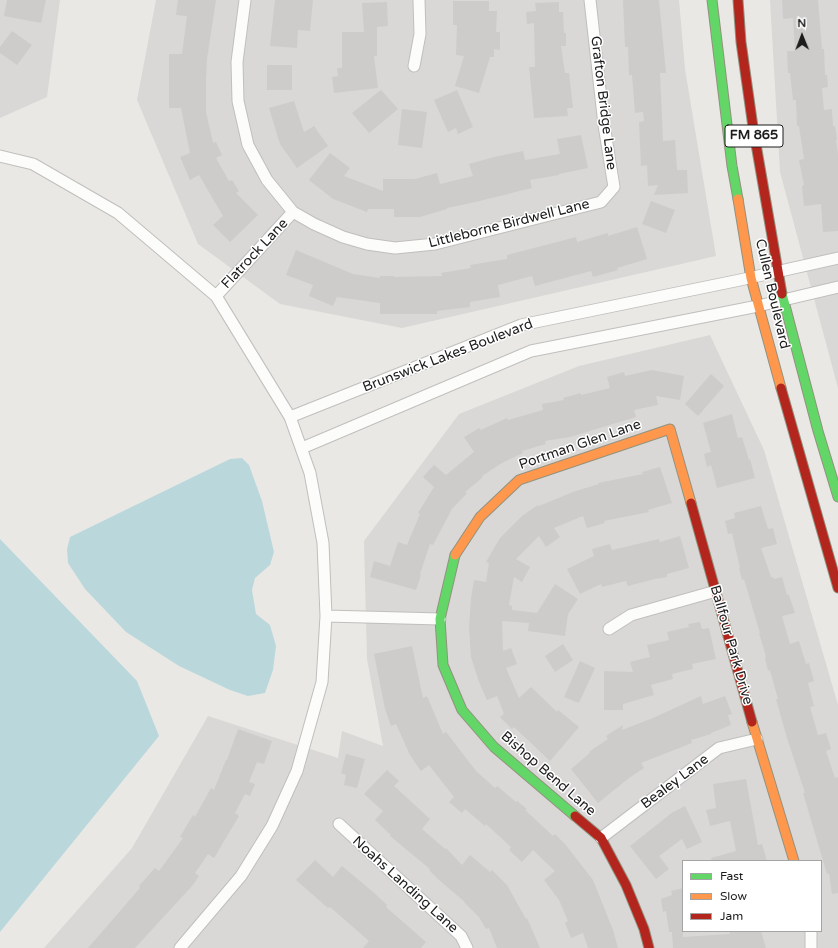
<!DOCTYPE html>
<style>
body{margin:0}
#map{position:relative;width:838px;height:948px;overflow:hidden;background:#eae8e5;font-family:"Varela Round",sans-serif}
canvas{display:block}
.legend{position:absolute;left:682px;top:860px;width:140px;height:72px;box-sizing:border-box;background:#fff;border:1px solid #a4a4a4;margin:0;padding:5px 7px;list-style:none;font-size:12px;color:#1c1c1c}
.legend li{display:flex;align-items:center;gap:8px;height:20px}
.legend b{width:20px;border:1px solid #a4a4a4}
.north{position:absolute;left:782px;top:16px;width:40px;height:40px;-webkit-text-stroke:3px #fff;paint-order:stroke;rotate:359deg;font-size:11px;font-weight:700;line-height:16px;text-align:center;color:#1c1c1c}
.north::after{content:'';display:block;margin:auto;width:14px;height:18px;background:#1c1c1c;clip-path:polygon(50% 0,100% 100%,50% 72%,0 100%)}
</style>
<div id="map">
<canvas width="838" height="948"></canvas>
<ul class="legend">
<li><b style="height:5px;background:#63d668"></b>Fast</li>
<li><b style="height:5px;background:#ff974d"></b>Slow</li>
<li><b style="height:5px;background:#b3261e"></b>Jam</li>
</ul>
<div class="north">N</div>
</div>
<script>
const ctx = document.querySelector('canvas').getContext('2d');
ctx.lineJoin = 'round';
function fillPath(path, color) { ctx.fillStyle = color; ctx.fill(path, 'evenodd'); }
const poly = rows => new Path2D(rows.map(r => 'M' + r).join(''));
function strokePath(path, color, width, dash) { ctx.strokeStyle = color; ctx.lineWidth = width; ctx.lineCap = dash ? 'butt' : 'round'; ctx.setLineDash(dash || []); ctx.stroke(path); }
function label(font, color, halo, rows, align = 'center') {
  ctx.font = font + ' "Varela Round",sans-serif'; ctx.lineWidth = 3; ctx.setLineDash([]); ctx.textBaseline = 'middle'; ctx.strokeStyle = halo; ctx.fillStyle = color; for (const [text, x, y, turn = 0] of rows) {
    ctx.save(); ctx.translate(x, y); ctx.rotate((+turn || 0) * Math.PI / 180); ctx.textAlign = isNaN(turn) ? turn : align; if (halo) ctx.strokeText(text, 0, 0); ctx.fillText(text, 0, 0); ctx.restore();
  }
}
fillPath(poly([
 [0,0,60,0,47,97,0,118],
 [156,0,679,0,685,69,716,256,402,328,280,304,198,244,137,100],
 [770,0,838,0,838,388,780,172],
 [710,335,764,450,838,705,838,948,44,948,132,848,208,716,338,758,342,731,383,746,367,659,364,541,459,414,579,366],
 [683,861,821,861,821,931,683,931]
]), '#d9d8d6');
fillPath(poly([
 [242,458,249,465,262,501,274,552,270,565,255,578,252,590,256,614,270,625,276,646,273,670,265,693,248,696,230,690,179,666,126,632,85,589,68,563,67,549,70,537,230,459],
 [0,539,137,681,159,736,0,932]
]), '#bad8dc');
fillPath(poly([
 [7,0,46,0,41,23,4,16],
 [178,0,216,0,207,59,206,79,206,112,213,143,216,142,222,155,216,158,229,181,232,180,239,191,236,193,258,215,230,242,213,225,223,216,199,175,190,180,180,157,190,153,181,108,169,108,169,54,182,54,187,16,176,15],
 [275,0,313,0,310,31,298,30,297,48,270,46],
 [623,0,659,0,666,73,660,73,663,141,675,140,677,170,687,170,688,193,654,195,658,185,648,186,647,165,641,166,639,122,644,121,643,112,635,113,632,75,629,75,628,47,625,47],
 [782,0,818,0,822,49,824,49,825,75,827,75,828,87,822,88,824,110,832,109,833,126,835,126,837,139,836,140,838,154,838,231,823,232,821,204,804,206,802,186,804,185,799,160,804,159,799,126,797,126,796,100,793,100,790,73,788,73,787,51,795,51,793,18,783,19],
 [453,1,489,1,489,11,497,11,496,32,500,32,500,50,494,49,494,57,490,57,479,93,455,86,464,56,456,55,457,25,453,25],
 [387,2,388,26,377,27,377,56,374,56,378,88,334,93,332,77,338,76,337,68,342,68,342,32,364,32,362,3],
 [559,2,559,12,563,12,564,33,566,33,566,46,561,46,565,73,569,73,573,108,567,108,568,116,534,118,529,67,535,67,534,23,527,24,526,12,536,11,535,3],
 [12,31,32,45,17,65,0,53,0,47],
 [267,65,292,65,292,90,267,90],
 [381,90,398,109,369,133,352,113],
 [457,90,473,127,458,134,456,128,448,132,434,100],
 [294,101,304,132,314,126,328,146,297,168,280,144,269,108],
 [402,109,427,112,422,148,398,145],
 [581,135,588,168,559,174,559,175,530,180,532,188,480,201,447,208,447,209,420,217,394,217,394,209,368,209,367,212,333,199,309,180,330,153,350,168,344,176,383,191,383,179,415,179,437,173,440,184,473,176,469,164,494,157,523,151,525,160,560,154,557,139],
 [651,201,675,210,666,233,642,224],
 [637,227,647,259,617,268,618,270,593,277,591,271,535,286,532,276,498,285,500,297,470,302,470,307,437,311,437,314,380,314,380,303,337,297,333,306,309,296,313,285,286,275,296,250,353,274,380,278,380,276,394,276,394,277,442,276,441,273,471,268,470,265,507,259,507,255,576,237,577,242,608,233,608,236],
 [652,370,684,376,680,400,656,396,658,405,634,410,636,417,570,437,545,441,546,444,522,451,523,453,502,463,482,476,483,477,465,492,467,493,452,509,433,545,430,544,420,574,421,575,416,590,370,577,374,561,390,566,398,542,407,545,420,514,418,513,434,487,423,477,434,465,446,475,474,452,464,437,479,428,481,430,507,418,508,420,543,410,542,404,564,400,563,398,581,393,581,395,610,388,607,377,624,372,625,376],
 [711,374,724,386,698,416,685,404],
 [732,414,738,438,742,437,749,460,750,459,755,478,717,488,711,465,707,467,704,454,711,452,703,423],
 [660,467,672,503,648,510,649,512,604,521,605,523,587,528,583,516,554,528,560,537,546,547,539,536,516,559,530,567,522,582,514,577,509,605,512,606,512,610,537,613,555,584,578,599,568,614,565,636,528,631,529,623,502,621,503,651,511,648,517,664,506,668,519,698,531,687,557,712,558,710,579,727,550,761,514,727,512,729,500,717,504,714,497,696,487,700,479,682,471,657,469,627,471,598,474,580,486,582,489,563,486,562,500,538,522,516,538,505,539,506,573,492,599,484,598,483,643,474,642,472],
 [761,506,768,529,773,528,777,544,761,548,771,577,773,577,774,579,782,577,787,595,789,595,795,613,782,616,790,644,799,641,806,664,809,663,814,681,808,683,814,706,810,707,818,735,826,733,831,749,826,751,835,778,838,777,838,893,832,894,829,873,827,874,803,793,805,793,787,738,776,699,778,699,770,670,768,671,765,658,766,657,759,633,760,633,744,579,742,580,739,568,740,568,732,533,728,534,725,521,735,518,734,513],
 [680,536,689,568,667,574,667,577,655,579,628,586,626,581,602,587,601,584,580,594,567,569,594,556,592,549,610,544,612,550,659,539,660,542],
 [700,622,702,629,709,628,716,659,692,664,693,669,672,674,673,679,651,685,654,695,623,704,623,710,604,710,604,671,633,672,630,662,650,657,647,645,669,640,667,632,689,627,688,624],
 [563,644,573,660,555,672,545,656],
 [412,646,423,698,427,696,443,734,446,732,476,771,495,788,497,786,516,802,517,801,527,809,525,810,553,836,555,834,565,844,593,880,613,930,618,948,588,948,583,933,571,938,565,923,568,921,559,900,544,880,555,871,533,850,522,862,509,850,511,847,486,824,485,826,465,809,462,813,449,802,454,797,429,765,421,771,410,755,396,724,391,726,385,709,374,654],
 [580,661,595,668,579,703,564,697],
 [701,696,703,704,725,696,732,714,728,715,731,725,711,733,711,734,691,740,692,743,641,763,644,768,629,778,598,803,571,769,590,753,589,752,608,739,606,736,623,725,622,730,653,718],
 [238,729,272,741,264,764,257,762,249,782,255,784,250,796,245,794,235,813,239,816,214,858,208,854,195,873,199,876,192,886,135,948,88,948,140,888,139,886,155,868,159,871,183,838,180,837,193,815,195,817,211,788,214,790,226,760,227,760],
 [346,754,365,759,357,788,344,785,346,775,341,773],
 [387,770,399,781,394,786,430,819,422,829,445,849,446,848,462,865,470,855,490,872,492,870,507,885,526,919,527,918,540,948,497,948,489,928,486,929,479,917,464,902,465,902,439,880,429,870,430,869,390,836,391,835,375,820,383,811,364,794],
 [746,779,758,845,762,844,767,861,712,861,711,858,736,851,730,821,710,826,706,810,716,808,713,784],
 [685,806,702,842,687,849,682,839,659,856,669,869,656,879,630,846,673,812],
 [315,860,333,877,342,866,373,892,387,905,386,907,426,942,421,948,363,948,369,941,330,907,328,908,296,880],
 [683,888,683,937,730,934,729,931,761,931,766,948,673,948,672,932,669,932,666,911,663,912,661,899,672,895,671,891]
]), '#ceccca');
const street = poly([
 [245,0,237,62,238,101,248,145,267,180,293,212,314,224,343,237,367,244,395,248,435,244,601,202,614,187,604,125,590,0],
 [414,66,420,34,419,0],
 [0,156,33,164,118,213,216,296,290,417,310,473,323,543,326,616,322,682,297,771,272,826,241,876,180,948],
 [216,296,293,212],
 [290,417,521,325,740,280,838,258],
 [302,448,531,351,758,306,838,287],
 [326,616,440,619],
 [609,629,631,615,716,591],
 [339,824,461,936,467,948],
 [601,838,719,748,757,739],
 [811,948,811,931]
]);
const fast = poly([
 [712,0,732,166,738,199],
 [782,294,818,431,838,497],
 [455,555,440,619,443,665,462,710,494,747,575,816]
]);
const slow = poly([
 [738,199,751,278,781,388],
 [455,555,480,517,519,480,670,429,691,503],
 [752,722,794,861]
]);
const jam = poly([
 [738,0,741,42,753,127,782,294],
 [781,388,838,588],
 [691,503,752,722],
 [575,816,601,838,626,885,644,929,649,948]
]);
strokePath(street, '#c0bfbd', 13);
strokePath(fast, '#93927f', 11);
strokePath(slow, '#93927f', 11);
strokePath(jam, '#93927f', 11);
strokePath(street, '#fcfcfb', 11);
strokePath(fast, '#63d668', 9);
strokePath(slow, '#ff974d', 9);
strokePath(jam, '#b3261e', 9);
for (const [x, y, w] of [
 [754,136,58]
]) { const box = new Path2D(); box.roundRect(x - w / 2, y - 11, w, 22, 3); ctx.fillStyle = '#fff'; ctx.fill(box); strokePath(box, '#1c1c1c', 1); }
label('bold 13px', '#1c1c1c', null, [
 ["FM 865",754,136]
]);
label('14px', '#1c1c1c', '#fff', [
 ["Grafton Bridge Lane",603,103,83],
 ["Littleborne Birdwell Lane",509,224,-14],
 ["Flatrock Lane",255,254,-47],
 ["Cullen Boulevard",772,294,77],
 ["Brunswick Lakes Boulevard",448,356,-21],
 ["Portman Glen Lane",580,445,-19],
 ["Ballfour Park Drive",731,645,74],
 ["Bishop Bend Lane",548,774,41],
 ["Bealey Lane",675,782,-37],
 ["Noahs Landing Lane",405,885,42]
]);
</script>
